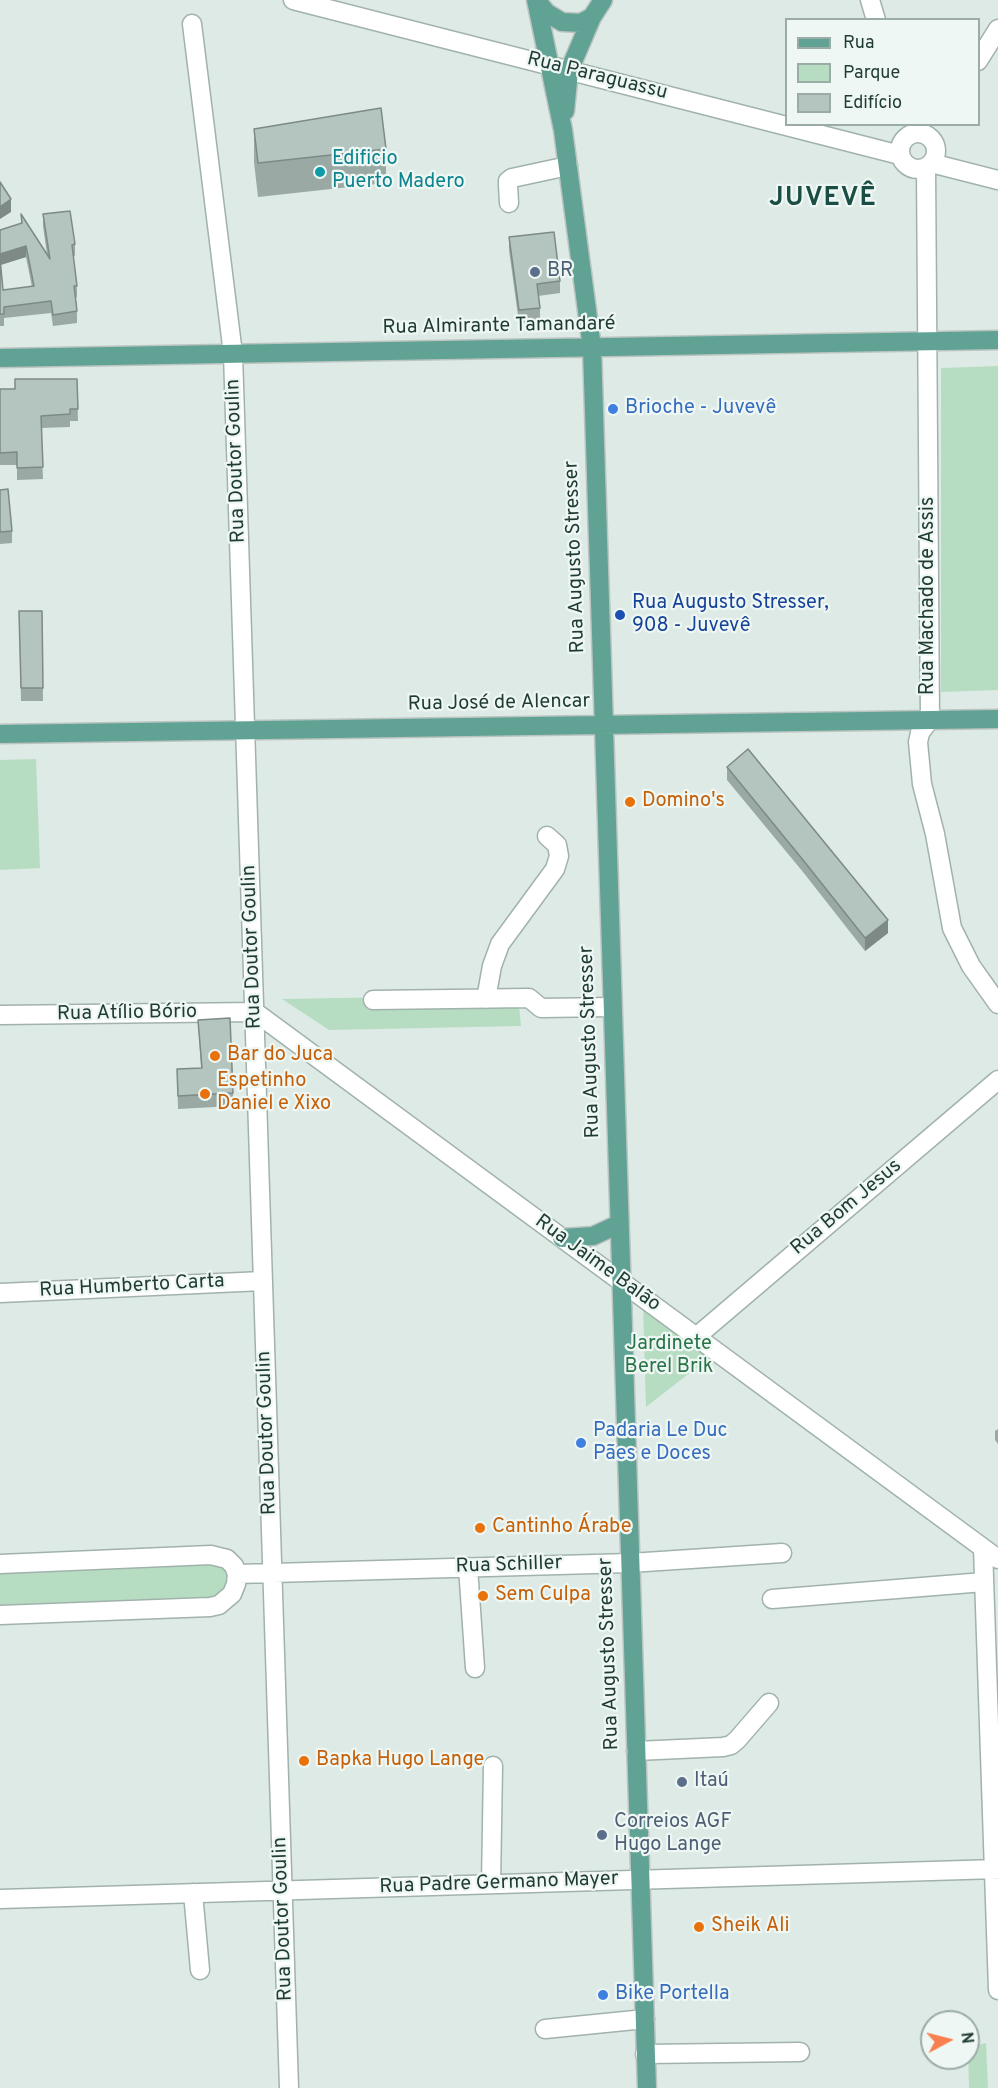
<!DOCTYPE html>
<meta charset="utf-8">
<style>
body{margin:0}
#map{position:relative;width:998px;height:2088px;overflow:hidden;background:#deeae5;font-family:Overpass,sans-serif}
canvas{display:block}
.legend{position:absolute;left:785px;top:18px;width:195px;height:108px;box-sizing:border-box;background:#eef7f3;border:2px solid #9baca7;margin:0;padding:8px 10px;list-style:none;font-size:18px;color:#1f3b34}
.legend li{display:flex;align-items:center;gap:12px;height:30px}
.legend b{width:30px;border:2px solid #9baca7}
.north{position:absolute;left:920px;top:2010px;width:60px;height:60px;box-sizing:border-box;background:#eef7f3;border:2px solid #9baca7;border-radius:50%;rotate:83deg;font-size:16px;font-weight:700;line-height:24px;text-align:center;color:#1f3b34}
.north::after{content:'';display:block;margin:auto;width:21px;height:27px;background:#f87f4f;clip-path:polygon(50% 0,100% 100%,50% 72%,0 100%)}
</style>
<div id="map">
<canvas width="998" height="2088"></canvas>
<ul class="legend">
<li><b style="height:8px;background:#60a294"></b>Rua</li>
<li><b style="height:16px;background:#b6ddc2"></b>Parque</li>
<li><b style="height:16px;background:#b3c5be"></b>Edifício</li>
</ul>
<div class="north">N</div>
</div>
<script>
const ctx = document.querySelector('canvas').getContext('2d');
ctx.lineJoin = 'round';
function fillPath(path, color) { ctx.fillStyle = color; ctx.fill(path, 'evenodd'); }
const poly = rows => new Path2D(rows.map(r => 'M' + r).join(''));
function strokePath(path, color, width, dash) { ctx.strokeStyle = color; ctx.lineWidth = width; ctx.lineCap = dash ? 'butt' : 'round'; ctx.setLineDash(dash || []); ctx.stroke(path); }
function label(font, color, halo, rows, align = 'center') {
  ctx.font = font + ' Overpass,sans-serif'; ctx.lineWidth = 4.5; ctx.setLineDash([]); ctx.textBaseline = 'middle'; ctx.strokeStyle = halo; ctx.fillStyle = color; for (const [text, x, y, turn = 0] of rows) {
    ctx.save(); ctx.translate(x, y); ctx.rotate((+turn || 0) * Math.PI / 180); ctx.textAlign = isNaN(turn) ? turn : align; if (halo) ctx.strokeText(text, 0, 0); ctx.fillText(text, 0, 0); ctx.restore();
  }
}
fillPath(poly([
 [998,366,998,690,941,692,941,368],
 [36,759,40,868,0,870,0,760],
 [518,995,521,1026,329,1030,282,999],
 [643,1305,710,1357,646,1407],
 [212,1563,220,1565,226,1570,229,1579,227,1589,212,1600,0,1607,0,1572],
 [986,2043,988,2088,969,2088,968,2047]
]), '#b6ddc2');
const minor = poly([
 [293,0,900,155],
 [870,0,876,20],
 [192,24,233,354,289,2088],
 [978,61,998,29],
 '900 151a18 18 0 1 1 36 0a18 18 0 1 1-36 0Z',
 [931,163,998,180],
 [926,167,930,719,920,733,918,742,922,784,935,834,952,928,971,966,998,1004],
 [509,203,508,185,508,181,512,178,568,166],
 [486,999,492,966,500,944,555,869,559,856,557,845,547,836],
 [373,1000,529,998,541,1008,612,1007],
 [0,1015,255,1012,998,1559],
 [0,1293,263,1281],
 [696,1337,998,1080],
 [983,1548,998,1990],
 [0,1564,211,1555,227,1559,234,1566,237,1574,236,1584,232,1594,219,1605,210,1607,0,1615],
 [468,1567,475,1668],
 [237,1574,630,1563,782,1553],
 [772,1599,984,1582],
 [636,1751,723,1747,731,1745,737,1740,769,1703],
 [491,1884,493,1766],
 [193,1893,200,1970],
 [0,1899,998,1869],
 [545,2029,645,2019],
 [645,2054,800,2052]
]);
const major = poly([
 [536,0,563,130,592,348,647,2088],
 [536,0,547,13,562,22,581,23,592,17],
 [565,111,569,71,592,17,603,0],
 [0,358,998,340],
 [0,734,998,719],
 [562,1238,593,1236,619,1224]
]);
strokePath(minor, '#a1b2ac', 21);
strokePath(major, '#bcc4c2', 21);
strokePath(minor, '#fff', 18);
strokePath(major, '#60a294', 18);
fillPath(poly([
 [254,129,386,149,386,183,258,197,254,162],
 [21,214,47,255,43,226,43,214,75,244,75,256,73,256,77,286,77,297,76,298,77,311,77,323,53,326,51,313,4,318,4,326,0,326,0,230,21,224],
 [26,257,32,287,3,290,1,265],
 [509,237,560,281,560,293,538,296,540,308,540,321,519,323,509,250],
 [77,379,78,421,70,421,70,427,41,428,43,479,17,480,17,465,0,465,0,389,15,389],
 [0,490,12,531,12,543,0,544],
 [19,611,42,611,43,701,21,701],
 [727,767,888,933,865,951,803,872,727,780],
 [198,1020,233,1093,233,1106,178,1109,177,1069,201,1068],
 [998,1429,998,1444,995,1440,995,1431]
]), '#9aa9a3');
fillPath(poly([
 [11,199,11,212,0,219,0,207],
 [26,246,26,257,0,265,0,254],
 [888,920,888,933,865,951,865,938]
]), '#7d8a85');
const building = poly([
 [381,108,386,149,258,163,254,129,381,108],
 [0,182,11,199,0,207,0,182],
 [70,211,75,244,72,245,77,286,74,286,77,311,53,315,51,301,4,307,4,314,0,314,0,259,3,290,34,286,26,246,0,254,0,230,22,223,21,214,50,259,43,214,70,211],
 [554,232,560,281,537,284,540,308,519,310,509,237,554,232],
 [15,379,77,379,78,409,70,409,70,414,41,416,43,467,17,468,17,452,0,453,0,389,15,389,15,379],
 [8,489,12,531,0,532,0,490,8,489],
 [19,611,42,611,43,688,21,688,19,611],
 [748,749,888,920,865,938,803,860,727,767,748,749],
 [230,1018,233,1093,178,1096,177,1069,202,1068,198,1020,230,1018]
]);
fillPath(building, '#b3c5be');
strokePath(building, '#7d8a85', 1.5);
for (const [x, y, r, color] of [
 [320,172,6,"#0f9aa8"],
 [535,272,6,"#5c6f8a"],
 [613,409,6,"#3f7fe0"],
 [620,615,6,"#1a4fb4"],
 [630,802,6,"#e8710a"],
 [215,1056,6,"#e8710a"],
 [205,1094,6,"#e8710a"],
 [581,1443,6,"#3f7fe0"],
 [480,1528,6,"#e8710a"],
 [483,1596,6,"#e8710a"],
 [304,1761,6,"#e8710a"],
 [682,1782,6,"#5c6f8a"],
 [602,1835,6,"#5c6f8a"],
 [699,1927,6,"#e8710a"],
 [603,1995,6,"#3f7fe0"]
]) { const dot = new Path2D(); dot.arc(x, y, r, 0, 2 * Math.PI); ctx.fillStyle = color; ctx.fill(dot); strokePath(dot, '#eef7f3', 2); }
label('20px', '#1f3b34', '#eef7f3', [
 ["Rua Paraguassu",597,77,14],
 ["Rua Almirante Tamandaré",499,327,-1],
 ["Rua Doutor Goulin",237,461,-92],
 ["Rua Augusto Stresser",576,557,-92],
 ["Rua Machado de Assis",929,596,-90],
 ["Rua José de Alencar",499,704,-1],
 ["Rua Doutor Goulin",253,947,-92],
 ["Rua Atílio Bório",127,1014,-1],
 ["Rua Augusto Stresser",591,1042,-92],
 ["Rua Bom Jesus",847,1208,-40],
 ["Rua Jaime Balão",597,1264,36],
 ["Rua Humberto Carta",132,1287,-3],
 ["Rua Doutor Goulin",268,1433,-92],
 ["Rua Schiller",509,1566,-2],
 ["Rua Augusto Stresser",610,1654,-92],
 ["Rua Padre Germano Mayer",499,1884,-2],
 ["Rua Doutor Goulin",284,1919,-92]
]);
label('20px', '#0d838f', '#eef7f3', [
 ["Edificio",332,160],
 ["Puerto Madero",332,183]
], 'left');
label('20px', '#4e5e75', '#eef7f3', [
 ["BR",547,272],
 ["Itaú",694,1782],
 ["Correios AGF",614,1823],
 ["Hugo Lange",614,1846]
], 'left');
label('20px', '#366cbe', '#eef7f3', [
 ["Brioche - Juvevê",625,409],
 ["Padaria Le Duc",593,1432],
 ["Pães e Doces",593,1455],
 ["Bike Portella",615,1995]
], 'left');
label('20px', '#164399', '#eef7f3', [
 ["Rua Augusto Stresser,",632,604],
 ["908 - Juvevê",632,627]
], 'left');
label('20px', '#c56008', '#eef7f3', [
 ["Domino's",642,802],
 ["Bar do Juca",227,1056],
 ["Espetinho",217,1082],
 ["Daniel e Xixo",217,1105],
 ["Cantinho Árabe",492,1528],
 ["Sem Culpa",495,1596],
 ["Bapka Hugo Lange",316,1761],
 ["Sheik Ali",711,1927]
], 'left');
label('20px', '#287348', '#eef7f3', [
 ["Jardinete",669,1345],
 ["Berel Brik",669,1368]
]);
ctx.letterSpacing = '1.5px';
label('bold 26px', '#1a4d43', '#eef7f3', [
 ["JUVEVÊ",823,200]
]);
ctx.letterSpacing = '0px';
</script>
